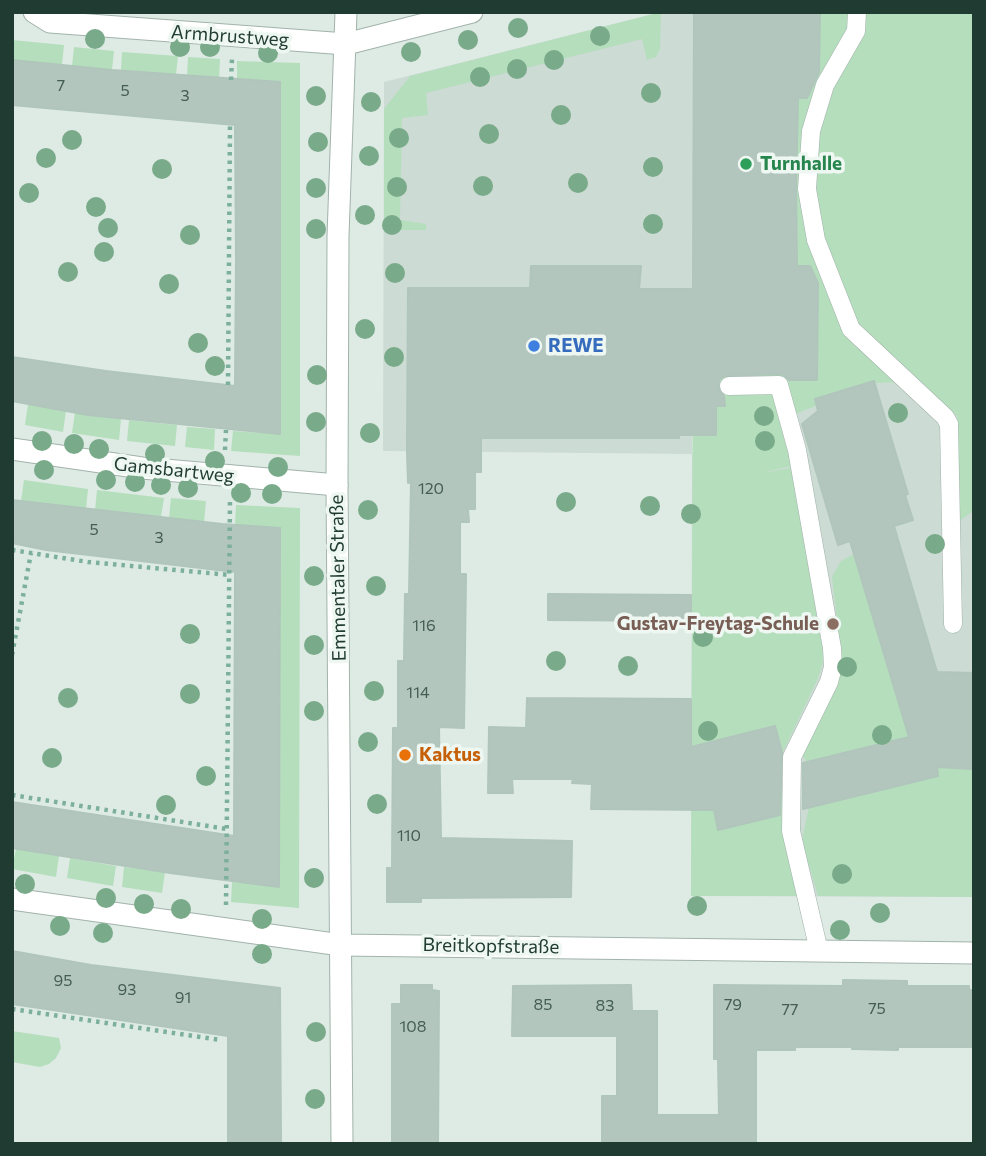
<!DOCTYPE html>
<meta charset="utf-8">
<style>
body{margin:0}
#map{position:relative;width:986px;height:1156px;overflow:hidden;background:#deebe4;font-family:Commissioner,sans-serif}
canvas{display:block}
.frame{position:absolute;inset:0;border:14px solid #1f3b32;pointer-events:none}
</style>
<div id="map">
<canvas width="986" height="1156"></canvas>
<div class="frame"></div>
</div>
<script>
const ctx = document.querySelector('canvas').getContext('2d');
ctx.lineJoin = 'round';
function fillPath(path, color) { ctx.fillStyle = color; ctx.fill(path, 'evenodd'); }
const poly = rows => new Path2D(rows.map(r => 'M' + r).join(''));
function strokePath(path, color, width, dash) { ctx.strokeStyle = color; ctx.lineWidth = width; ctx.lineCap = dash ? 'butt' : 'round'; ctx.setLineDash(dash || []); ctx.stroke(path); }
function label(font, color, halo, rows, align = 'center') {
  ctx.font = font + ' Commissioner,sans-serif'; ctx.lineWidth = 7; ctx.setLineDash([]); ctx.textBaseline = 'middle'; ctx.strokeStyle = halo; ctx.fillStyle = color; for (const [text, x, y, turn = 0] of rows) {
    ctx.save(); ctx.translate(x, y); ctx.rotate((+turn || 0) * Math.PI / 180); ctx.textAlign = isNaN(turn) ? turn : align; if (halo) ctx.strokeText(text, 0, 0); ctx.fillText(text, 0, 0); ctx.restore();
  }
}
fillPath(poly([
 [661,12,694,12,692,454,875,383,974,380,974,897,691,896,692,454,383,451,384,82]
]), '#ccdbd3');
fillPath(poly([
 [661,12,660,49,656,57,647,60,642,39,426,93,428,115,402,118,400,220,426,224,426,230,384,230,384,109,410,76],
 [694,12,974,12,974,510,958,522,957,416,919,382,875,383,780,420,792,466,760,473,791,468,823,651,823,662,818,678,782,754,782,826,798,896,691,896],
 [12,40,64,45,62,65,12,60],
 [74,47,114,51,112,70,72,66],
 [122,52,178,56,176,75,121,71],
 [188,57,220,59,219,79,187,76],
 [237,61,300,63,300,456,231,451,233,431,280,434,280,83,237,80],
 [28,404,66,411,63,432,25,425],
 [75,412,121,419,119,440,72,433],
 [129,420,177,425,175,446,127,441],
 [187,427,215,429,214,450,185,447],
 [24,480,88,489,86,509,21,501],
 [97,490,164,498,161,517,95,510],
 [171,498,206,501,204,522,169,518],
 [236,505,300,508,299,908,231,902,232,882,279,886,280,529,235,525],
 [854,554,909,737,807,762,801,754,842,659,832,577,841,561],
 [937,765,974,769,974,897,818,896,802,841,809,806,938,776],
 [16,849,59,856,56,877,12,869],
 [70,858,116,866,113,886,67,878],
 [124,867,165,872,162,893,122,887],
 [12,1031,59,1038,61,1048,56,1058,49,1064,40,1067,12,1062]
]), '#b5debd');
const building = poly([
 [694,12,820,12,819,72,807,98,798,98,796,188,797,266,810,266,818,283,817,380,789,380,784,375,779,374,724,376,719,380,718,387,724,396,725,406,716,406,716,435,679,435,679,438,481,438,481,472,475,472,475,509,468,509,469,522,460,522,460,574,466,574,464,728,439,727,441,838,572,841,571,897,421,898,421,902,387,902,387,868,392,868,393,728,398,728,398,661,404,661,405,594,409,594,411,482,408,483,407,452,408,288,530,288,531,266,641,266,639,289,693,289,694,12],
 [12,60,112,70,280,82,280,434,88,415,12,401,12,357,106,371,235,386,236,258,235,125,12,105,12,60],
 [874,381,908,494,905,495,913,520,894,526,937,672,974,673,974,769,937,767,938,776,803,809,803,763,909,737,850,541,838,545,802,424,818,411,815,399,874,381],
 [12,500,222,524,280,528,279,887,170,873,12,848,12,802,234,836,235,572,46,550,12,543,12,500],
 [548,594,691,595,691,621,548,620,548,594],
 [527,698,691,699,691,747,775,726,782,752,780,815,718,830,714,810,591,809,592,784,572,783,573,779,512,779,513,793,488,793,489,727,526,728,527,698],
 [12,951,91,965,280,988,281,1144,228,1144,228,1036,12,1004,12,951],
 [843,980,907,981,907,986,969,986,969,990,974,990,974,1047,898,1047,898,1050,852,1049,852,1047,795,1047,795,1050,756,1050,756,1144,602,1144,602,1096,617,1096,617,1036,512,1036,513,986,631,985,632,1011,657,1011,657,1115,719,1115,718,1059,714,1059,714,985,843,986,843,980],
 [401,985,432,985,432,990,439,991,438,1144,392,1144,392,1004,401,1004,401,985]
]);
fillPath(building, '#b3c6bd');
strokePath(building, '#b0c5bb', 2);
const service = poly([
 [857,12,856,31,825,85,811,131,807,189,816,240,851,329,945,417,949,424,953,624],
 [729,386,779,385,797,450,832,648,833,667,829,682,792,757,791,831,819,951]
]);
const minor = poly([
 [34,12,50,22,346,44],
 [12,449,142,468,337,485],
 [12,899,341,945,974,953]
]);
const tertiary = poly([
 [346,44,472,12],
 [342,1144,337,485,338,236,346,12]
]);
strokePath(service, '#a1b3ab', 19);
strokePath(minor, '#a1b3ab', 23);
strokePath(tertiary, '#a1b3ab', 23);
strokePath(poly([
 [231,80,232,59],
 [228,385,230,125],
 [225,450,226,430],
 [12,550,88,562,230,575],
 [12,655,31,553],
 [12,795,227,829],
 [226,905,230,498],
 [12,1009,220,1040]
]), '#7db09c', 4.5, [3.5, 5]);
strokePath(service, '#fff', 18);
strokePath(minor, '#fff', 21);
strokePath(tertiary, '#fff', 21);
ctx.fillStyle = '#79aa89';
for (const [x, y] of [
 [518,28],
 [600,36],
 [95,39],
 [468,40],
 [180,47],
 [210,47],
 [411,52],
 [268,53],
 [554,60],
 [517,69],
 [480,77],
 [651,93],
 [316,96],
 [371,102],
 [561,115],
 [489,134],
 [399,138],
 [72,140],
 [318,142],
 [369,156],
 [46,158],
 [653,167],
 [162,169],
 [578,183],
 [483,186],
 [397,187],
 [316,188],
 [29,193],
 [96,207],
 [365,215],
 [653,224],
 [392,225],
 [108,228],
 [316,229],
 [190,235],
 [104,252],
 [68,272],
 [395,273],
 [169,284],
 [365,329],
 [198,343],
 [394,357],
 [215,366],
 [317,375],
 [898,413],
 [764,416],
 [316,422],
 [370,433],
 [42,441],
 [765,441],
 [74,444],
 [99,449],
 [155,454],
 [215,461],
 [278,467],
 [44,470],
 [106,480],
 [135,482],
 [161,485],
 [188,488],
 [241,493],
 [272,494],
 [566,502],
 [650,506],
 [368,510],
 [691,514],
 [935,544],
 [314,576],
 [376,586],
 [190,634],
 [703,637],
 [314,645],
 [556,661],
 [628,666],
 [847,667],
 [374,691],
 [190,694],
 [68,698],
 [314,711],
 [708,731],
 [882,735],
 [368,742],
 [52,758],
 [206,776],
 [377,804],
 [166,805],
 [842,874],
 [314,878],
 [25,884],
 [106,898],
 [144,904],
 [697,906],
 [181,909],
 [880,913],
 [262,919],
 [60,926],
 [840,930],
 [103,933],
 [262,954],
 [316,1032],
 [315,1099]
]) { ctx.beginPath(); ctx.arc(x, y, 10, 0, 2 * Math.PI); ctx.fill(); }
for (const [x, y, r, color] of [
 [746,164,7,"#2e9e5b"],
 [534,346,7,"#3f7fe0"],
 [833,624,7,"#8d6e63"],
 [405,755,7,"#e8710a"]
]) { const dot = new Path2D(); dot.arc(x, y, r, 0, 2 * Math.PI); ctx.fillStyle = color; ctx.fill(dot); strokePath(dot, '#eff7f2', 2.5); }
label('16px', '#445e55', null, [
 ["7",61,86],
 ["5",125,91],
 ["3",185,96],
 ["120",431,489],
 ["5",94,530],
 ["3",159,538],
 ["116",424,626],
 ["114",418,693],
 ["110",409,836],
 ["95",63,981],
 ["93",127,990],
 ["91",183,998],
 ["85",543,1005],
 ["79",733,1005],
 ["83",605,1006],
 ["75",877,1009],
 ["77",790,1010],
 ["108",413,1027]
]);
label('19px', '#1f3b32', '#eff7f2', [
 ["Armbrustweg",230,36,4],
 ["Gamsbartweg",174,470,6],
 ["Emmentaler Straße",338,578,-91],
 ["Breitkopfstraße",491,946,1]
]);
label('bold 19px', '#27864d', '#eff7f2', [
 ["Turnhalle",760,164]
], 'left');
label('bold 19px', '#366cbe', '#eff7f2', [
 ["REWE",548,346]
], 'left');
label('bold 19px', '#785e54', '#eff7f2', [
 ["Gustav-Freytag-Schule",819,624]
], 'right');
label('bold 19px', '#c56008', '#eff7f2', [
 ["Kaktus",419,755]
], 'left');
</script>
